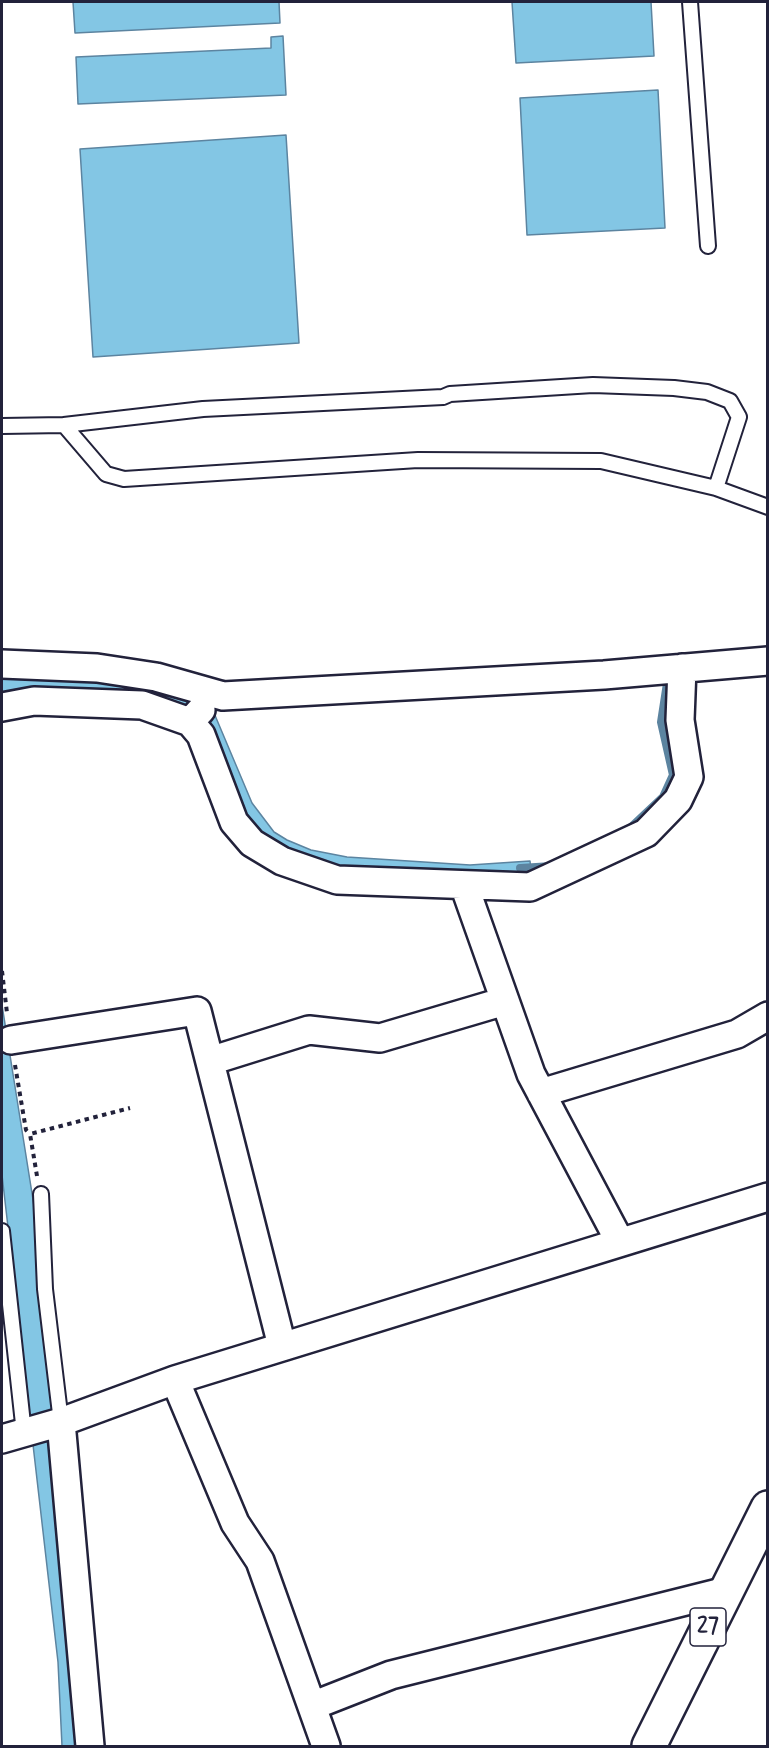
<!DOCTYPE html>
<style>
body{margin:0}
#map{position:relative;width:769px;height:1748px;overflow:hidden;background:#fff;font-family:Mynerve,sans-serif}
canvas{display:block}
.frame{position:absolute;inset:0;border:3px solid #22223b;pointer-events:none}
</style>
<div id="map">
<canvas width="769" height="1748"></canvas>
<div class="frame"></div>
</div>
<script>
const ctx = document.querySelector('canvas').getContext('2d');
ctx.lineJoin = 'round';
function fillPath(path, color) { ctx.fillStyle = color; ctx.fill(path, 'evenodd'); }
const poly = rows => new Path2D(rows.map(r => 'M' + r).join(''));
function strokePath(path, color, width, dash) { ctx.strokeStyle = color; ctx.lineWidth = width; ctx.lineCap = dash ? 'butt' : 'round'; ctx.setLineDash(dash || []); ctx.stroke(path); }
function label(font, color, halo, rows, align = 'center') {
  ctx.font = font + ' Mynerve,sans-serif'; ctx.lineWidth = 5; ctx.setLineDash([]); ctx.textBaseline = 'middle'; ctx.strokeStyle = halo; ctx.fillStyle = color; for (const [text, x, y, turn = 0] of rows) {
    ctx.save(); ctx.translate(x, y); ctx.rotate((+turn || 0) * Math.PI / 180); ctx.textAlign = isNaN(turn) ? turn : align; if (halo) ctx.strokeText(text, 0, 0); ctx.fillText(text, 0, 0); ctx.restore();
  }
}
const water = poly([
 [73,2,279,2,280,23,75,33,73,2],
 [512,2,651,2,654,56,516,63,512,2],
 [283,36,286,95,78,104,76,57,271,48,271,37,283,36],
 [658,90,665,228,527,235,520,98,658,90],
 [286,135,299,343,93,357,80,149,286,135],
 [77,676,184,695,214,713,252,803,274,832,287,840,311,850,347,857,470,865,530,861,532,879,348,871,255,840,186,715,2,702,2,678,77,676],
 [2,1005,38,1231,43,1328,53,1401,81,1746,62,1746,58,1662,2,1175,2,1005]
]);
fillPath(water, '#83c6e4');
strokePath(water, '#5c84a0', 1.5);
strokePath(poly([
 [629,829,663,797,673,775,661,722,667,683],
 [520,868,552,866]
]), '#5c84a0', 8);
const service = poly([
 [690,2,708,246],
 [64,425,203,409,443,397,450,394,593,385,674,388,707,392,730,401,739,417,716,488],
 [2,426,64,425,106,474,124,479,418,460,601,461,716,488,768,507],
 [41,1194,45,1289,61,1422],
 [2,1231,24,1433]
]);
const minor = poly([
 [2,664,97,668,156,677,223,696,604,675,768,661],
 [2,707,34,701,142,705,190,722,201,710],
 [190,722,201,735,234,822,252,843,282,861,337,880,530,887,646,833,678,800,689,777,680,720,682,668],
 [464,885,531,1074,620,1242],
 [11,1040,197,1011,282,1346],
 [210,1061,309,1030,380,1038,505,1001],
 [541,1093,737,1034,768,1016],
 [175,1380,235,1523,260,1561,326,1746],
 [61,1422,90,1746],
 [2,1439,61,1422,175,1380,768,1197],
 [312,1706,391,1675,726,1591]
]);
const primary = poly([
 [649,1746,768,1508]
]);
strokePath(service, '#22223b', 18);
strokePath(minor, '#22223b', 32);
strokePath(primary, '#22223b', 38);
strokePath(poly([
 [2,971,7,1013],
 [15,1065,26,1130,30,1134],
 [37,1176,30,1134,130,1108]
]), '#22223b', 4, [4.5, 4.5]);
strokePath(service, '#fff', 14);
strokePath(minor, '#fff', 27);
strokePath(primary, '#fff', 33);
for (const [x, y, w] of [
 [708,1627,36]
]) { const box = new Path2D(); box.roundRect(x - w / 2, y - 19, w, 38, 4.5); ctx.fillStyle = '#fff'; ctx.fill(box); strokePath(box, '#22223b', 1.5); }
label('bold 22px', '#22223b', null, [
 ["27",708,1627]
]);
</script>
